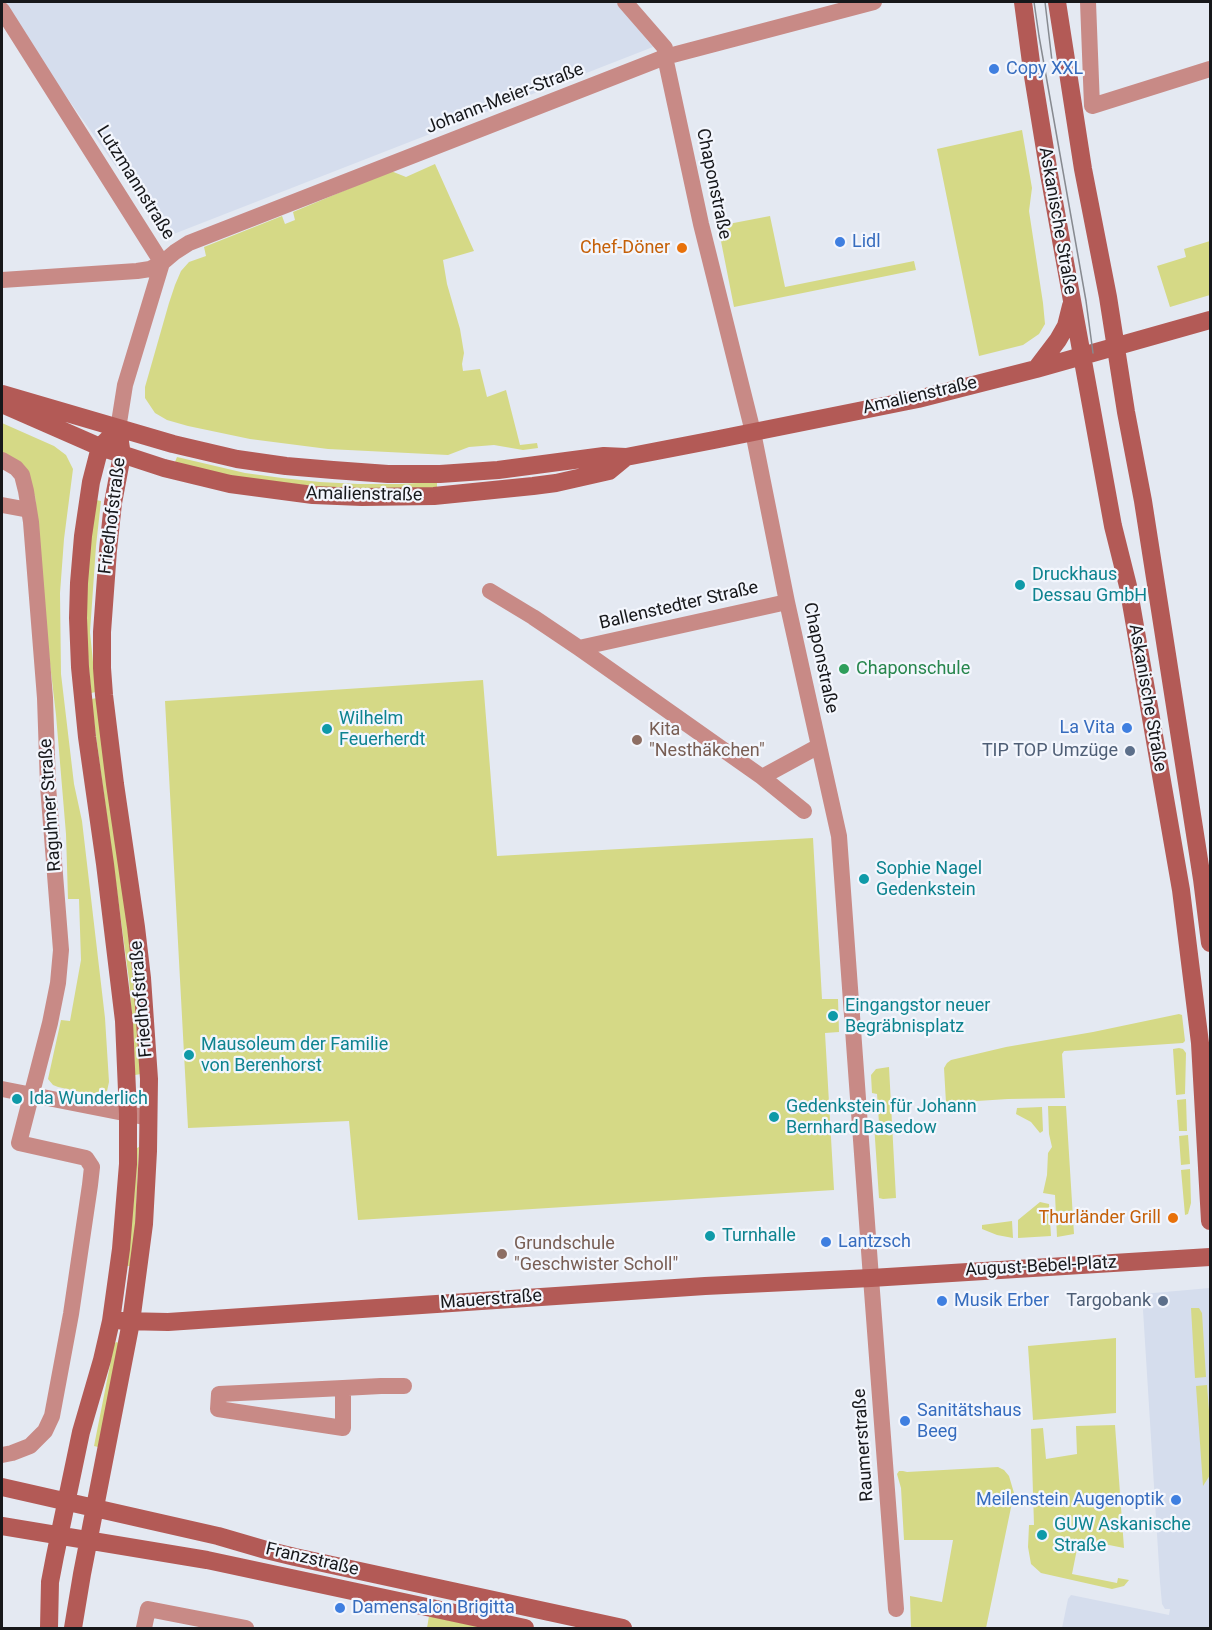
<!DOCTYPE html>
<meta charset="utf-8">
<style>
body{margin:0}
#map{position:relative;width:1212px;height:1630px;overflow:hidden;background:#e4e9f2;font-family:Roboto,sans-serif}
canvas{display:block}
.frame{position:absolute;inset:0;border:3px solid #17181b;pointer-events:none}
</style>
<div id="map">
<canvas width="1212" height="1630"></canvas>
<div class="frame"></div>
</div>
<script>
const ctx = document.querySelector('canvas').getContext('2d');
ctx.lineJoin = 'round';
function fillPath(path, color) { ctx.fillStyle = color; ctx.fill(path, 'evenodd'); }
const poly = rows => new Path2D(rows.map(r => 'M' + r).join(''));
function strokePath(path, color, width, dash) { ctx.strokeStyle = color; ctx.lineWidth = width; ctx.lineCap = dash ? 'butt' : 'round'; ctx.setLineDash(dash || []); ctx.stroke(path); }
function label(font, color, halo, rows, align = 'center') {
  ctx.font = font + ' Roboto,sans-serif'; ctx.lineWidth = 4.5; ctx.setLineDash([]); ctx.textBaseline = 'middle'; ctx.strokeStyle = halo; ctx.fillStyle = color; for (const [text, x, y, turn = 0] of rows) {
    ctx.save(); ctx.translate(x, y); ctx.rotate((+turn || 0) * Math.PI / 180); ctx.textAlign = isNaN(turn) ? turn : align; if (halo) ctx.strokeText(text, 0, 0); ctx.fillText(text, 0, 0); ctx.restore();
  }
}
fillPath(poly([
 [2,2,616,2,653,47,166,237,2,6],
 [1210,1288,1210,1628,1062,1628,1068,1599,1071,1595,1169,1615,1170,1609,1165,1609,1162,1604,1160,1582,1142,1294]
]), '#d5dded');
fillPath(poly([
 [1022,130,1032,188,1029,211,1043,303,1045,324,1039,334,1023,345,979,356,937,149],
 [435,164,474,251,443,260,447,284,460,329,464,353,462,364,463,371,480,369,487,397,506,390,520,445,537,443,538,448,523,450,494,445,469,447,448,455,328,449,250,439,188,426,167,420,155,413,145,398,145,387,169,303,175,285,181,271,189,262,206,256,204,247,282,216,285,224,295,220,293,212,391,171,406,177],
 [770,216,785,287,914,261,916,270,734,307,718,226],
 [1210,241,1210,295,1170,307,1157,266,1186,257,1184,249],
 [2,423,54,446,66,455,73,469,64,539,60,593,61,674,74,784,82,821,105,1018,109,1082,107,1091,100,1093,85,1093,58,1087,53,1085,48,1079,61,1020,70,1021,81,960,79,899,68,899,66,834,56,715,47,638,35,496,2,454],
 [177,457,245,473,282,478,320,482,358,484,399,484,437,482,437,488,399,490,320,487,244,478,209,471,175,462],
 [96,500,101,501,96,546,90,632,96,692,91,693,86,632,86,589,90,545],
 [483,680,497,856,813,838,822,999,838,999,839,1032,825,1033,834,1190,358,1220,349,1121,188,1128,165,701],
 [97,698,128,932,139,1031,141,1074,135,1075,133,1031,129,980,91,699],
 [1179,1014,1182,1015,1185,1041,1183,1043,1064,1051,1062,1054,1065,1098,1008,1099,946,1103,944,1068,947,1063,951,1060,1006,1047,1093,1032],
 [1179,1048,1183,1049,1186,1053,1185,1094,1176,1095,1173,1049],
 [889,1067,896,1198,883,1199,879,1198,874,1124,879,1123,877,1094,872,1093,871,1075,876,1069],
 [1186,1099,1187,1131,1179,1131,1177,1100],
 [1048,1106,1066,1106,1074,1234,1057,1237,1055,1195,1043,1193,1047,1175,1048,1153,1052,1147,1049,1134],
 [1042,1107,1043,1131,1040,1133,1031,1122,1016,1114,1017,1108],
 [1188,1135,1190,1164,1181,1165,1179,1136],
 [139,1147,135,1228,131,1266,127,1266,134,1196,137,1148],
 [1190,1169,1191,1203,1188,1214,1185,1215,1181,1170],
 [1040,1202,1049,1204,1051,1236,1018,1238,1018,1220],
 [1012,1221,1013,1238,997,1235,982,1229,982,1225],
 [1191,1308,1199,1308,1202,1313,1206,1377,1195,1378],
 [1116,1338,1116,1413,1033,1420,1028,1346],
 [116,1342,119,1343,98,1447,94,1446,114,1345],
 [1207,1385,1210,1424,1210,1475,1203,1486,1196,1386],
 [1115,1425,1124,1548,1079,1539,1072,1574,1117,1583,1118,1578,1129,1580,1124,1586,1112,1589,1041,1573,1031,1564,1028,1547,1029,1525,1034,1525,1031,1429,1043,1428,1046,1459,1077,1454,1076,1426],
 [998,1467,1004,1470,1009,1476,1014,1493,986,1628,911,1628,910,1596,942,1602,953,1540,904,1540,901,1488,897,1474,899,1471,903,1471,907,1472],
 [429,1616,485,1628,427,1628]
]), '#d5d986');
strokePath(poly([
 [625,2,665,48,665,57,701,224,753,432,787,602,839,836,871,1278,896,1609],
 [1088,2,1092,106,1210,69],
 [2,10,162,263,125,385,118,429],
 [2,280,137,271,150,269,162,263,175,252,189,243,665,57,874,2],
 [2,460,16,468,22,475,26,491,31,522,45,698,48,786,61,950,58,983,50,1023,19,1143,86,1158,92,1167,90,1185,71,1314,52,1416,45,1431,30,1446,12,1453,2,1455],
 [2,505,29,510],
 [490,591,533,617,579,648,762,777,804,811],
 [579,648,787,602],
 [762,777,819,746],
 [2,1089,149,1118],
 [343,1388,343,1428,218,1409,219,1394,343,1388,381,1386,404,1386],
 [144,1628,148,1609,246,1628]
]), '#c88a86', 16);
strokePath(poly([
 [1023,2,1032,70,1049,174,1113,526,1128,586,1181,890,1200,1043,1210,1221],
 [1057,2,1083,169,1108,297,1126,412,1143,501,1202,879,1210,943],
 [1036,369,1058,340,1066,326,1071,306],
 [2,394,173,444,237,459,286,466,333,470,388,474,440,474,498,470,604,456,626,457,714,440,918,399,1036,369,1210,320],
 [2,404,100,447,164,468,230,484,313,495,362,497,434,496,533,486,556,483,609,471,626,457],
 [122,1321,168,1322,705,1286,871,1278,1210,1257],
 [2,1487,218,1536,266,1550,295,1557,623,1628],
 [2,1526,207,1560,525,1628],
 [49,1628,50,1582,55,1556,81,1432,102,1360,111,1321,121,1249,128,1164,128,1114,124,1021,105,864,87,737,80,667,78,618,79,583,83,536,91,482,100,447,118,429],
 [73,1628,82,1574,131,1322,144,1224,148,1151,149,1079,142,978,136,927,115,784,104,695,102,668,102,632,108,550,113,503,122,455,118,429]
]), '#b35a56', 18);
strokePath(poly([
 [1034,2,1039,36,1086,301,1093,353],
 [1045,2,1052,61]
]), '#878a90', 1.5);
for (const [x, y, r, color] of [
 [994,69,6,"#3f7fe0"],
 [840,242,6,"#3f7fe0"],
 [682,248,6,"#e8710a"],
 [1020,585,6,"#0f9aa8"],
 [844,669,6,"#2e9e5b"],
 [1127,728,6,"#3f7fe0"],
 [327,729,6,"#0f9aa8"],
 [637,740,6,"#8d6e63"],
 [1130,751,6,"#5c6f8a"],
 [864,879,6,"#0f9aa8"],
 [833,1016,6,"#0f9aa8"],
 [189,1055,6,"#0f9aa8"],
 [17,1099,6,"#0f9aa8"],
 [774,1117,6,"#0f9aa8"],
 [1173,1218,6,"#e8710a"],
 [710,1236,6,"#0f9aa8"],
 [826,1242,6,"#3f7fe0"],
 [502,1254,6,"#8d6e63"],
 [942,1301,6,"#3f7fe0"],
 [1163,1301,6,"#5c6f8a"],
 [905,1421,6,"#3f7fe0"],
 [1176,1500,6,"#3f7fe0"],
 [1042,1535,6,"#0f9aa8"],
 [340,1608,6,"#3f7fe0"]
]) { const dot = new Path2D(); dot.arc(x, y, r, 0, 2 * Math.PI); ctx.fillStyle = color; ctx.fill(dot); strokePath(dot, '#f3f6fd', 2); }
label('18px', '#366cbe', '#f3f6fd', [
 ["Copy XXL",1006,69],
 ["Lidl",852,242],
 ["La Vita",1115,728,"right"],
 ["Lantzsch",838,1242],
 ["Musik Erber",954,1301],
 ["Sanitätshaus",917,1411],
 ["Beeg",917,1432],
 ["Meilenstein Augenoptik",1164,1500,"right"],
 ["Damensalon Brigitta",352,1608]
], 'left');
label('18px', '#17181b', '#f3f6fd', [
 ["Johann-Meier-Straße",505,99,-21],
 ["Lutzmannstraße",135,183,58],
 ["Chaponstraße",713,184,78],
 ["Askanische Straße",1057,221,80],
 ["Amalienstraße",920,396,-13],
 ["Amalienstraße",364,495,1],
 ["Friedhofstraße",113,516,-83],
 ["Ballenstedter Straße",679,606,-13],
 ["Chaponstraße",820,658,78],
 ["Askanische Straße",1147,698,80],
 ["Raguhner Straße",51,805,-94],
 ["Friedhofstraße",142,999,-95],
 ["August-Bebel-Platz",1041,1267,-3],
 ["Mauerstraße",491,1300,-4],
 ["Raumerstraße",864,1445,-94],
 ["Franzstraße",312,1560,13]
]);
label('18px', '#c56008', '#f3f6fd', [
 ["Chef-Döner",670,248],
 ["Thurländer Grill",1161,1218]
], 'right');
label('18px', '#0d838f', '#f3f6fd', [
 ["Druckhaus",1032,575],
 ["Dessau GmbH",1032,596],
 ["Wilhelm",339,719],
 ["Feuerherdt",339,740],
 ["Sophie Nagel",876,869],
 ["Gedenkstein",876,890],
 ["Eingangstor neuer",845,1006],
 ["Begräbnisplatz",845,1027],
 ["Mausoleum der Familie",201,1045],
 ["von Berenhorst",201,1066],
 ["Ida Wunderlich",29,1099],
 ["Gedenkstein für Johann",786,1107],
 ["Bernhard Basedow",786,1128],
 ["Turnhalle",722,1236],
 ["GUW Askanische",1054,1525],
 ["Straße",1054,1546]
], 'left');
label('18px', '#27864d', '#f3f6fd', [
 ["Chaponschule",856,669]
], 'left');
label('18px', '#785e54', '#f3f6fd', [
 ["Kita",649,730],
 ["\"Nesthäkchen\"",649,751],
 ["Grundschule",514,1244],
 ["\"Geschwister Scholl\"",514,1265]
], 'left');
label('18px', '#4e5e75', '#f3f6fd', [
 ["TIP TOP Umzüge",1118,751],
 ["Targobank",1151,1301]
], 'right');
</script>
